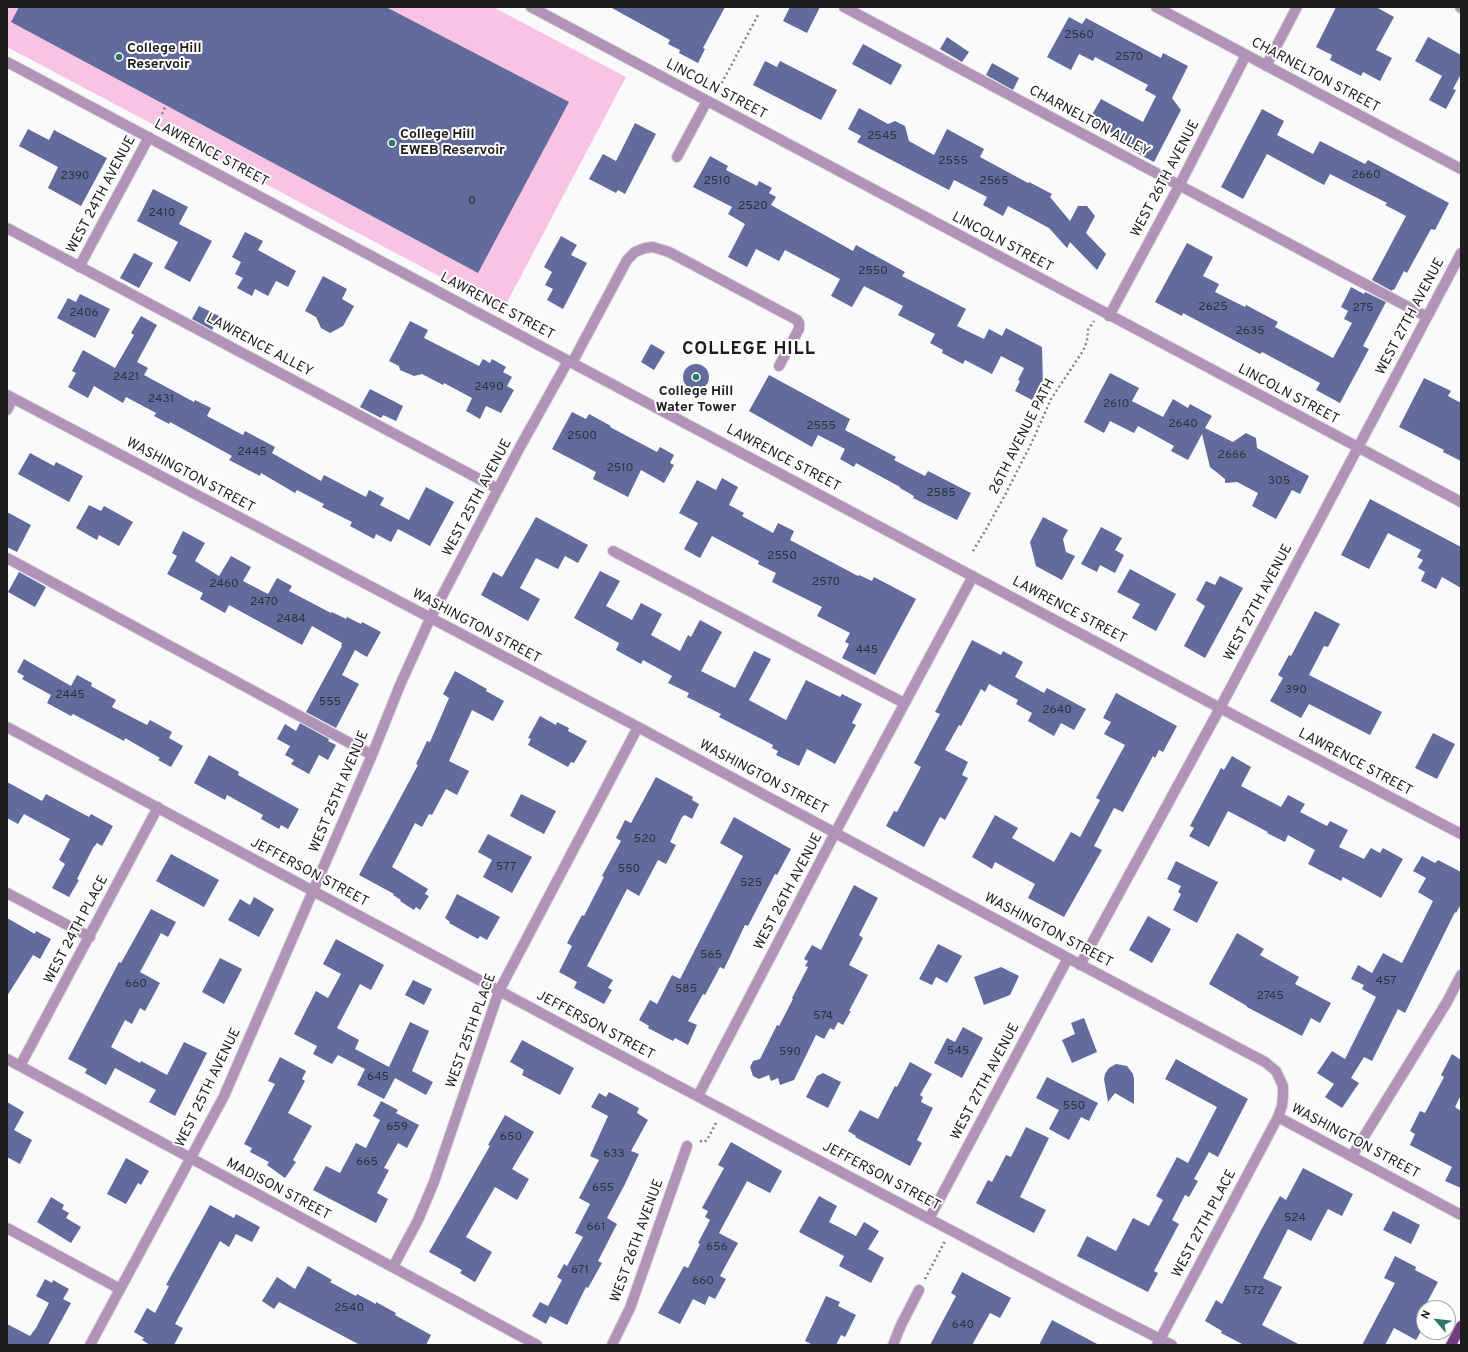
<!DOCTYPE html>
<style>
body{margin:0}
#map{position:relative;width:1468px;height:1352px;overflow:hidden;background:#faf9fc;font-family:Overpass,sans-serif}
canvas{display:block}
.frame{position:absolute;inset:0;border:8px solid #1d1d1e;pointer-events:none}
.north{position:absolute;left:1416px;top:1300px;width:40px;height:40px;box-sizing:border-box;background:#fff;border:1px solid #a5a5a5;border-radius:50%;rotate:298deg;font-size:11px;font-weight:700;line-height:16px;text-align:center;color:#1d1d1e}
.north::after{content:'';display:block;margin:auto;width:14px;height:18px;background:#2f756c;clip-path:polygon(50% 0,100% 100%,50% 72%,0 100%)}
</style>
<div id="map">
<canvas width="1468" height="1352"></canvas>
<div class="frame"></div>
<div class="north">N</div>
</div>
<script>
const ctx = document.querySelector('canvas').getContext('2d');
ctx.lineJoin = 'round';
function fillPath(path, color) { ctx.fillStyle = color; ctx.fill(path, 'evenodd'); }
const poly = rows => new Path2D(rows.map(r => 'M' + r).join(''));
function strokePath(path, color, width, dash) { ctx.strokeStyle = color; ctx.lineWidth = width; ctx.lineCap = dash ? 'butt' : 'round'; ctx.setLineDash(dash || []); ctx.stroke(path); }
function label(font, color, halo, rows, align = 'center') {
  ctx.font = font + ' Overpass,sans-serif'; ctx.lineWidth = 4; ctx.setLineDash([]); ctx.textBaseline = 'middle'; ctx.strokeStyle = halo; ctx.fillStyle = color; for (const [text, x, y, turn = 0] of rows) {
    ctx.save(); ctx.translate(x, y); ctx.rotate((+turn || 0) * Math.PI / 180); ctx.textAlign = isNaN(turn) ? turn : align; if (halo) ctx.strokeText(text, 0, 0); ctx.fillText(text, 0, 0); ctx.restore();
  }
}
fillPath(poly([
 [7,7,493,7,626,77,503,310,7,47]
]), '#f9c4e4');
fillPath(poly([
 [19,7,386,7,569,102,478,273,11,22],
 [610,7,725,7,703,48,705,49,698,63,679,53,680,50,668,44,670,40],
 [790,7,820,7,807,33,783,21],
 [1336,7,1376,7,1394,17,1376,50,1392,58,1380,81,1363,72,1361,76,1330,60,1332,55,1316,47],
 [1069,17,1082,24,1086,18,1161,58,1163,53,1188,66,1172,98,1181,110,1154,162,1131,150,1133,145,1089,120,1101,99,1143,122,1156,96,1145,90,1148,85,1095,57,1093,61,1079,54,1071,70,1047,57],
 [947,37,969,52,962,62,940,49],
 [1428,37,1461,55,1461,74,1453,89,1456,90,1446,109,1429,100,1442,76,1415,61],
 [863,44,902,65,891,85,852,64],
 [765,61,777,67,780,61,837,90,821,120,753,85],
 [992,63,1019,78,1013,90,986,75],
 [859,108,888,124,895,121,905,126,909,141,934,155,947,129,984,149,980,157,1028,183,1029,182,1052,194,1050,197,1070,221,1078,206,1087,206,1095,216,1086,233,1106,254,1097,270,1070,242,1067,248,1049,228,1008,206,1003,216,983,205,987,197,954,180,949,190,857,142,861,136,848,129],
 [1262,109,1284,121,1277,135,1313,154,1320,141,1365,164,1368,160,1449,203,1435,230,1431,229,1407,273,1404,271,1394,290,1393,289,1392,291,1372,280,1406,216,1385,205,1387,203,1330,174,1324,185,1267,154,1243,199,1221,187],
 [635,123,656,134,625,194,618,190,616,193,589,179,603,154,616,161],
 [28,129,49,140,54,130,107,158,81,206,48,188,58,167,19,146],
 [710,156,728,166,726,170,757,186,759,181,772,188,769,193,776,197,771,205,853,251,856,245,905,272,902,276,966,309,957,326,984,339,989,329,1002,336,1006,328,1042,347,1043,385,1040,385,1032,400,1015,391,1020,381,1018,380,1024,368,1001,356,992,374,965,360,963,364,942,353,943,350,930,343,935,334,898,315,903,306,864,286,852,307,831,296,840,279,785,250,779,261,756,249,747,267,728,257,745,224,728,214,732,207,693,187],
 [153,189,188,207,179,224,212,241,190,282,164,268,178,242,137,221],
 [245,232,263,241,258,250,296,271,288,287,276,281,268,296,255,289,252,296,237,288,243,278,235,274,241,262,232,257],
 [561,236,577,245,571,255,587,263,563,309,547,300,553,289,545,285,552,272,544,267],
 [1187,243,1213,257,1203,276,1219,284,1215,292,1245,307,1246,305,1278,322,1275,327,1333,358,1352,323,1344,319,1348,311,1341,307,1351,287,1364,294,1365,292,1386,302,1363,346,1369,349,1340,403,1316,390,1320,383,1262,352,1260,354,1183,313,1182,316,1155,302],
 [134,253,153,263,139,288,120,278],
 [323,276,347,289,342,299,354,306,343,326,330,333,321,328,316,317,305,311],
 [80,294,110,309,95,338,57,318,68,298,76,302],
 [199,306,219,316,212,330,192,319],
 [141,316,157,325,137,362,148,368,144,375,194,402,195,400,211,408,207,416,243,435,245,431,275,447,272,453,321,481,324,475,366,497,369,490,384,498,380,505,409,520,426,487,454,502,430,546,398,529,391,542,376,534,374,539,350,526,352,522,322,507,324,504,297,490,295,493,261,473,260,476,229,460,232,456,170,422,169,424,154,416,156,413,126,397,123,403,94,386,88,398,68,387,76,373,72,371,83,350,115,368,134,335,131,333],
 [410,321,428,330,424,338,479,366,483,359,490,363,492,359,506,367,503,372,512,377,507,386,514,390,501,413,486,406,480,419,466,411,472,398,444,383,443,385,422,374,414,376,400,370,399,366,389,361],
 [651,344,665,352,654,370,641,362],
 '683 377a13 13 0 1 1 26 0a13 13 0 1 1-26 0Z',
 [1110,373,1139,388,1132,401,1163,417,1173,399,1188,408,1190,404,1212,416,1205,428,1233,442,1246,433,1256,438,1257,448,1309,476,1300,494,1292,490,1276,519,1252,506,1258,493,1237,482,1225,483,1225,479,1210,467,1202,434,1188,460,1171,451,1174,446,1138,426,1134,433,1110,421,1104,433,1084,422],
 [769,375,850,419,845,430,896,457,894,460,925,476,928,471,971,493,957,520,913,498,914,496,900,488,900,487,856,463,854,467,840,459,845,449,818,435,812,447,749,411],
 [1424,378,1451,391,1448,396,1461,403,1461,461,1443,452,1444,450,1399,427],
 [370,389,403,406,396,421,383,415,381,418,360,407],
 [572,412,586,419,589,414,611,426,610,427,657,452,660,447,674,455,670,463,674,465,664,483,641,470,628,497,593,479,596,472,552,449],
 [30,453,54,466,56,462,83,476,69,502,18,474],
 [722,478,738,487,729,505,744,513,742,516,773,533,778,523,794,531,790,540,858,576,859,575,872,581,874,577,916,599,875,675,842,658,849,644,845,642,850,633,817,616,822,607,772,582,776,573,758,564,759,561,712,536,700,558,684,549,698,523,679,513,697,480,716,490],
 [1370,499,1461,547,1461,588,1442,577,1436,589,1421,581,1425,572,1418,568,1423,560,1417,557,1421,550,1388,533,1369,569,1341,555],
 [89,505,101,511,104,506,133,522,119,546,99,535,97,540,76,528],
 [7,512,31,525,17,552,7,547],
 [536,517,588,545,578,563,565,556,558,569,536,558,520,588,540,599,528,621,481,595,493,572,502,577],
 [1043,517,1068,530,1063,539,1066,552,1075,556,1062,580,1036,566,1030,542],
 [1101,527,1122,538,1115,550,1124,555,1115,573,1100,565,1097,572,1081,564],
 [183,531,205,543,195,561,219,576,231,556,251,567,243,581,268,594,277,578,292,586,289,591,331,613,332,612,346,619,347,617,361,624,362,622,381,632,367,657,355,650,342,675,359,684,336,728,306,712,342,646,341,646,342,643,312,626,302,645,229,605,225,613,200,599,203,593,167,574,177,556,172,553],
 [1130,569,1176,594,1156,631,1132,618,1140,604,1117,592],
 [600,571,620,581,606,606,632,620,641,603,662,614,651,635,680,651,688,635,691,637,700,620,722,632,701,671,735,688,754,651,771,659,749,700,786,720,806,680,840,697,842,694,862,704,852,723,856,725,835,764,807,749,799,766,776,755,778,751,772,748,773,745,719,717,721,714,687,697,689,693,668,683,672,676,643,660,641,664,616,650,619,643,574,618],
 [19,572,46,587,35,607,8,592],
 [1220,576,1243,588,1205,658,1184,646,1205,606,1196,600,1206,581,1215,585],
 [1315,611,1340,624,1328,647,1324,646,1309,675,1382,712,1370,735,1309,704,1301,718,1270,701,1283,678,1278,675,1289,655,1291,656],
 [972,640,1001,655,1003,651,1023,662,1015,677,1044,693,1047,688,1086,709,1074,730,1061,723,1054,736,1028,721,1032,713,1016,704,1018,700,989,684,985,692,981,689,961,726,959,725,945,750,968,762,962,775,968,778,945,820,940,817,924,847,886,826,894,811,897,812,921,767,914,763,940,714,935,712],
 [24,659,71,686,77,675,92,683,91,686,116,700,112,707,147,725,150,720,172,732,169,738,183,746,171,767,158,760,160,758,125,738,124,741,73,714,71,716,47,703,51,695,22,679,24,676,17,672],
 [455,671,487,689,486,691,504,701,493,721,472,710,449,761,469,771,457,795,446,789,432,815,429,814,422,827,415,823,392,867,428,889,425,894,429,896,420,910,416,907,414,910,400,901,401,900,393,895,394,894,359,875,418,765,416,764,427,741,430,742,449,698,443,694],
 [1116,693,1177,726,1163,752,1159,750,1155,758,1153,756,1123,812,1114,808,1094,846,1102,850,1064,917,1028,898,1035,884,995,862,992,869,972,857,995,815,1018,828,1012,838,1054,862,1071,832,1080,837,1100,800,1096,798,1125,745,1104,734,1111,722,1103,718],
 [540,716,556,725,557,722,569,728,568,731,587,741,574,763,571,762,568,767,528,745,531,739,528,738],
 [300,723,329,739,328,741,336,745,328,760,319,755,309,774,291,764,294,760,285,755,290,746,277,739,285,724,296,731],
 [1433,733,1455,744,1437,779,1415,768],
 [209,755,239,772,238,775,299,809,288,829,281,825,279,829,261,819,263,815,227,795,225,800,194,783],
 [1232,756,1251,767,1241,786,1281,807,1288,795,1305,804,1300,812,1327,826,1330,821,1348,830,1339,847,1364,859,1371,848,1380,853,1383,848,1403,859,1381,898,1343,877,1341,881,1308,864,1315,850,1288,835,1285,842,1267,833,1268,832,1228,811,1209,847,1189,836,1194,828,1190,826,1221,768,1224,770],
 [656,777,693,797,692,800,699,804,692,819,685,815,682,817,670,842,676,845,666,864,658,860,639,896,627,889,587,966,613,980,608,988,612,990,604,1004,574,988,577,982,559,972,572,946,567,943,582,915,584,916,604,877,602,876,621,841,616,838,625,820,631,823],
 [7,782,42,801,46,794,89,817,91,814,113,826,102,846,97,843,93,848,77,879,79,880,69,897,52,888,65,864,59,860,70,839,24,814,18,824,7,818],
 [521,794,556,811,544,834,510,816],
 [734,817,791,849,777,875,775,874,748,926,745,925,724,969,720,967,705,995,703,994,688,1021,697,1025,688,1045,675,1038,673,1041,648,1028,649,1026,639,1020,650,1000,657,1004,672,975,680,979,743,856,720,843],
 [488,834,532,857,512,893,483,877,492,860,478,852],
 [171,854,219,880,204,907,156,881],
 [1422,856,1435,863,1438,860,1461,872,1461,904,1456,913,1455,912,1405,1013,1398,1009,1372,1061,1364,1057,1351,1078,1359,1083,1342,1108,1325,1097,1334,1084,1317,1073,1332,1051,1345,1059,1376,997,1362,989,1364,985,1351,979,1358,965,1372,973,1383,953,1402,963,1433,901,1418,892,1426,878,1413,871],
 [1176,861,1218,882,1197,923,1173,910,1181,894,1178,892,1181,886,1167,879],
 [854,885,878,898,859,935,863,938,849,965,868,975,849,1011,851,1011,843,1025,838,1022,834,1030,830,1028,824,1039,816,1035,794,1080,780,1085,778,1078,771,1081,769,1075,759,1079,753,1076,750,1067,753,1061,760,1059,777,1025,779,1026,793,999,792,998,808,967,805,966,808,961,804,959,812,945,821,950],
 [457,894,500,917,487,940,480,936,478,939,449,923,450,922,445,918],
 [254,897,274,909,259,937,228,920,240,899,250,905],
 [151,909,176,922,168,937,161,933,140,972,160,983,145,1011,140,1008,132,1024,125,1020,111,1047,140,1063,141,1061,167,1075,184,1042,207,1053,175,1116,149,1102,156,1090,115,1068,106,1085,85,1073,87,1069,68,1059,119,962,121,963],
 [1148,916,1171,929,1152,963,1129,950],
 [7,918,35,934,36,931,51,939,40,959,33,955,7,996],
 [1237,933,1264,949,1260,955,1299,977,1295,984,1331,1003,1320,1023,1311,1018,1302,1036,1247,1007,1247,1006,1209,984],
 [336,939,384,965,371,990,360,984,337,1028,359,1040,355,1049,389,1067,410,1022,429,1031,412,1071,433,1082,426,1095,395,1078,384,1099,357,1085,365,1069,338,1055,332,1064,313,1054,317,1046,294,1034,316,991,328,998,341,974,323,964],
 [938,944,962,956,947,983,936,977,932,985,919,979],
 [220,958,242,969,224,1004,202,992],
 [1001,967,1019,976,1010,995,984,1005,974,977],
 [413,980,432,989,424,1005,405,995],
 [1084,1018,1097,1052,1072,1063,1062,1040,1075,1034,1071,1023],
 [963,1027,983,1038,962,1078,934,1063,947,1038,955,1042],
 [522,1040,574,1068,560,1095,522,1075,524,1070,510,1062],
 [1452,1054,1461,1060,1461,1095,1455,1107,1461,1111,1461,1188,1445,1181,1452,1167,1410,1145,1415,1134,1410,1131,1420,1111,1425,1113,1444,1077,1441,1075],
 [280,1057,306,1071,302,1079,305,1081,288,1113,312,1126,293,1160,296,1162,285,1178,267,1165,269,1162,250,1152,252,1148,244,1144,275,1084,268,1081],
 [1176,1059,1248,1099,1218,1157,1209,1152,1194,1179,1198,1181,1189,1197,1185,1195,1172,1220,1179,1224,1154,1271,1158,1273,1148,1292,1077,1256,1087,1236,1116,1251,1133,1218,1149,1226,1163,1200,1156,1196,1177,1157,1188,1163,1217,1107,1165,1079],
 [910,1062,932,1074,920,1095,923,1097,921,1102,933,1108,917,1140,922,1143,910,1166,855,1137,856,1136,848,1131,860,1110,878,1119,895,1086,897,1087],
 [1116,1064,1127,1066,1133,1074,1134,1079,1134,1104,1115,1093,1108,1102,1104,1079,1105,1074,1109,1068],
 [823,1073,841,1082,828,1108,806,1097,817,1076],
 [1047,1077,1098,1103,1089,1121,1081,1117,1069,1140,1049,1129,1059,1110,1036,1098],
 [609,1092,639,1108,637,1113,648,1120,631,1151,639,1154,625,1184,607,1218,617,1224,598,1261,602,1263,588,1288,586,1287,567,1325,550,1316,546,1324,532,1316,540,1302,548,1306,562,1280,557,1277,564,1264,567,1266,583,1237,575,1233,590,1204,579,1198,599,1160,590,1156,608,1116,591,1107,599,1093,606,1097],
 [381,1101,398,1110,396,1113,419,1125,407,1148,398,1143,384,1168,389,1170,377,1193,388,1199,376,1223,313,1190,326,1166,340,1173,356,1143,366,1148,380,1120,373,1116],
 [7,1102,24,1112,14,1130,32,1140,20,1164,7,1157],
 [505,1115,534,1132,512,1169,529,1179,517,1200,495,1187,466,1237,492,1252,475,1282,460,1273,462,1270,429,1252,490,1146,488,1145],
 [1026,1127,1049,1138,1020,1197,1046,1210,1034,1233,976,1203,988,1180,992,1182,1006,1155,1011,1157],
 [731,1142,782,1171,770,1193,747,1181,719,1233,738,1243,720,1276,726,1279,715,1299,709,1296,705,1305,693,1299,680,1324,658,1313,684,1266,688,1268,700,1244,698,1243,710,1220,705,1217,708,1211,702,1208,724,1168,718,1165],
 [126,1158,149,1171,141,1185,138,1183,126,1204,107,1194],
 [1303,1168,1353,1194,1342,1216,1328,1209,1311,1241,1288,1229,1263,1278,1282,1287,1262,1325,1300,1345,1244,1345,1221,1333,1222,1331,1205,1321,1216,1300,1222,1304,1261,1230,1280,1196,1286,1200],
 [819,1196,837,1206,829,1222,856,1236,864,1222,879,1231,868,1249,884,1258,871,1283,839,1266,844,1256,799,1232],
 [51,1197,64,1205,62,1209,69,1213,66,1218,81,1227,71,1243,37,1222],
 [210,1205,234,1218,236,1214,260,1227,252,1242,236,1234,229,1247,220,1241,175,1324,183,1328,174,1345,150,1345,142,1340,144,1338,134,1332,147,1308,155,1313,169,1286,166,1285],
 [1393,1211,1420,1225,1411,1244,1383,1230],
 [1395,1256,1416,1267,1415,1270,1438,1282,1424,1308,1424,1326,1416,1340,1394,1328,1385,1345,1362,1345,1395,1283,1384,1278],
 [308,1266,332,1280,330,1282,356,1296,357,1294,376,1304,376,1302,396,1313,395,1315,431,1335,426,1345,360,1345,279,1302,274,1309,262,1301,277,1277,295,1289],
 [962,1272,1011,1298,1000,1318,990,1313,972,1345,930,1345,956,1296,951,1293],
 [45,1279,52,1283,53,1280,69,1289,63,1299,71,1303,48,1345,7,1345,7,1324,30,1336,36,1328,49,1303,36,1296],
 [826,1296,840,1302,838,1306,856,1315,845,1337,841,1335,836,1345,813,1345,805,1341],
 [1052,1320,1099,1345,1039,1345]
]), '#616c9d');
const minor = poly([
 [531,7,1461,502],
 [844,7,1427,317],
 [1156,7,1461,169],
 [1460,7,1461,8],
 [7,62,1220,708,1461,834],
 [1266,66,1297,7],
 [677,157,707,101],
 [7,228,498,489],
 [79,267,149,137],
 [1109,316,1179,186,1246,55],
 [572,363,627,260,635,252,645,248,653,247,669,252,797,320,799,323,799,329,779,366],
 [7,395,638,727,1068,958,1265,1062,1276,1071,1283,1086,1283,1096,1282,1106,1278,1117,1461,1215],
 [7,410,13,398],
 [613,551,904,703],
 [7,558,372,755],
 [7,727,578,1033,1077,1297,1172,1345],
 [7,893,90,937],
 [1080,965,1220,708,1461,253],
 [7,1059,537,1345],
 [20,1066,158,807],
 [698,1096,835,833,973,576],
 [1352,1156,1447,1002,1461,975],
 [929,1219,1068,958],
 [7,1228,120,1289],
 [393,1267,418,1220,434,1182,499,991,638,727],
 [90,1345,224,1096,372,755,400,685,430,619,520,447,568,361],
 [612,1345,630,1308,687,1146],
 [893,1345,901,1325,919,1290],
 [1157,1345,1278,1117]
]);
const major = poly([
 [1451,1345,1461,1326]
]);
strokePath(minor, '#d7d6d8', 12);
strokePath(major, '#d7d6d8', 12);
strokePath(poly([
 [717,92,758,15],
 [162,114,166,105],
 [973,551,985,531,1005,495,1032,442,1051,399,1083,351,1087,341,1088,330,1094,321],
 [700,1141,704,1142,707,1140,717,1121],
 [925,1279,945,1241]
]), '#838284', 2.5, [2, 3]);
strokePath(minor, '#b193b8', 10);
strokePath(major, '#723e7f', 10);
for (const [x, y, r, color] of [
 [119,57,4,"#2f756c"],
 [392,143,4,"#2f756c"],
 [696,377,4,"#2f756c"]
]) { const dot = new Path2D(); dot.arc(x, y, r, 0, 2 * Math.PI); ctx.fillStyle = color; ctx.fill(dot); strokePath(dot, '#fff', 1.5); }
label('12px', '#2e313e', null, [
 ["2560",1079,36],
 ["2570",1129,58],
 ["2545",882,137],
 ["2555",953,162],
 ["2660",1366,176],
 ["2390",75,177],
 ["2510",717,182],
 ["2565",994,182],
 ["0",472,202],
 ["2520",753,207],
 ["2410",162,214],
 ["2550",873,272],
 ["2625",1213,308],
 ["275",1363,309],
 ["2406",84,314],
 ["2635",1250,332],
 ["2421",126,378],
 ["2490",489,388],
 ["2431",161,400],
 ["2610",1116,405],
 ["2640",1183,425],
 ["2555",821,427],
 ["2500",582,437],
 ["2445",252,453],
 ["2666",1232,456],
 ["2510",620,469],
 ["305",1279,482],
 ["2585",941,494],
 ["2550",782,557],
 ["2570",826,583],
 ["2460",224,585],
 ["2470",264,603],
 ["2484",291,620],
 ["445",867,651],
 ["390",1296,691],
 ["2445",70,696],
 ["555",330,703],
 ["2640",1057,711],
 ["520",645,840],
 ["577",506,868],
 ["550",629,870],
 ["525",751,884],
 ["565",711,956],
 ["457",1386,982],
 ["660",136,985],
 ["585",686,990],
 ["2745",1270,997],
 ["574",823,1017],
 ["545",958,1052],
 ["590",790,1053],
 ["645",378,1078],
 ["550",1074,1107],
 ["659",397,1128],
 ["650",511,1138],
 ["633",614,1155],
 ["665",367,1163],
 ["655",603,1189],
 ["524",1295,1219],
 ["661",596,1228],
 ["656",717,1248],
 ["671",580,1271],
 ["660",703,1282],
 ["572",1254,1292],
 ["2540",349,1309],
 ["640",963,1326]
]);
label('bold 14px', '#1d1d1e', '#fff', [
 ["College Hill",127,49],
 ["Reservoir",127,65],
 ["College Hill",400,135],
 ["EWEB Reservoir",400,151],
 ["College Hill",696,392,"center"],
 ["Water Tower",696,408,"center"]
], 'left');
label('14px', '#1d1d1e', '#fff', [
 ["CHARNELTON STREET",1315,76,28],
 ["LINCOLN STREET",716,90,28],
 ["CHARNELTON ALLEY",1089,122,28],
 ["LAWRENCE STREET",211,154,28],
 ["WEST 26TH AVENUE",1166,179,-62],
 ["WEST 24TH AVENUE",102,195,-62],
 ["LINCOLN STREET",1002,243,28],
 ["LAWRENCE STREET",497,307,28],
 ["WEST 27TH AVENUE",1411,317,-62],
 ["LAWRENCE ALLEY",259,346,28],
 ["LINCOLN STREET",1288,395,28],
 ["26TH AVENUE PATH",1023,437,-63],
 ["LAWRENCE STREET",783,459,28],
 ["WASHINGTON STREET",190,476,28],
 ["WEST 25TH AVENUE",478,498,-62],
 ["WEST 27TH AVENUE",1259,603,-62],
 ["LAWRENCE STREET",1069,611,28],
 ["WASHINGTON STREET",476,627,28],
 ["LAWRENCE STREET",1355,763,28],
 ["WASHINGTON STREET",763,778,28],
 ["WEST 25TH AVENUE",340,792,-67],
 ["JEFFERSON STREET",309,873,28],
 ["WEST 26TH AVENUE",789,892,-62],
 ["WEST 24TH PLACE",77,930,-62],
 ["WASHINGTON STREET",1048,931,28],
 ["JEFFERSON STREET",595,1026,28],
 ["WEST 25TH PLACE",472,1031,-70],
 ["WEST 27TH AVENUE",986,1082,-62],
 ["WEST 25TH AVENUE",209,1088,-64],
 ["WASHINGTON STREET",1355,1142,28],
 ["JEFFERSON STREET",881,1177,28],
 ["MADISON STREET",278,1190,28],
 ["WEST 27TH PLACE",1205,1224,-62],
 ["WEST 26TH AVENUE",638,1241,-70]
]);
ctx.letterSpacing = '1px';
label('bold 18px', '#1d1d1e', '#fff', [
 ["COLLEGE HILL",749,350]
]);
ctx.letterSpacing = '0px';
</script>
